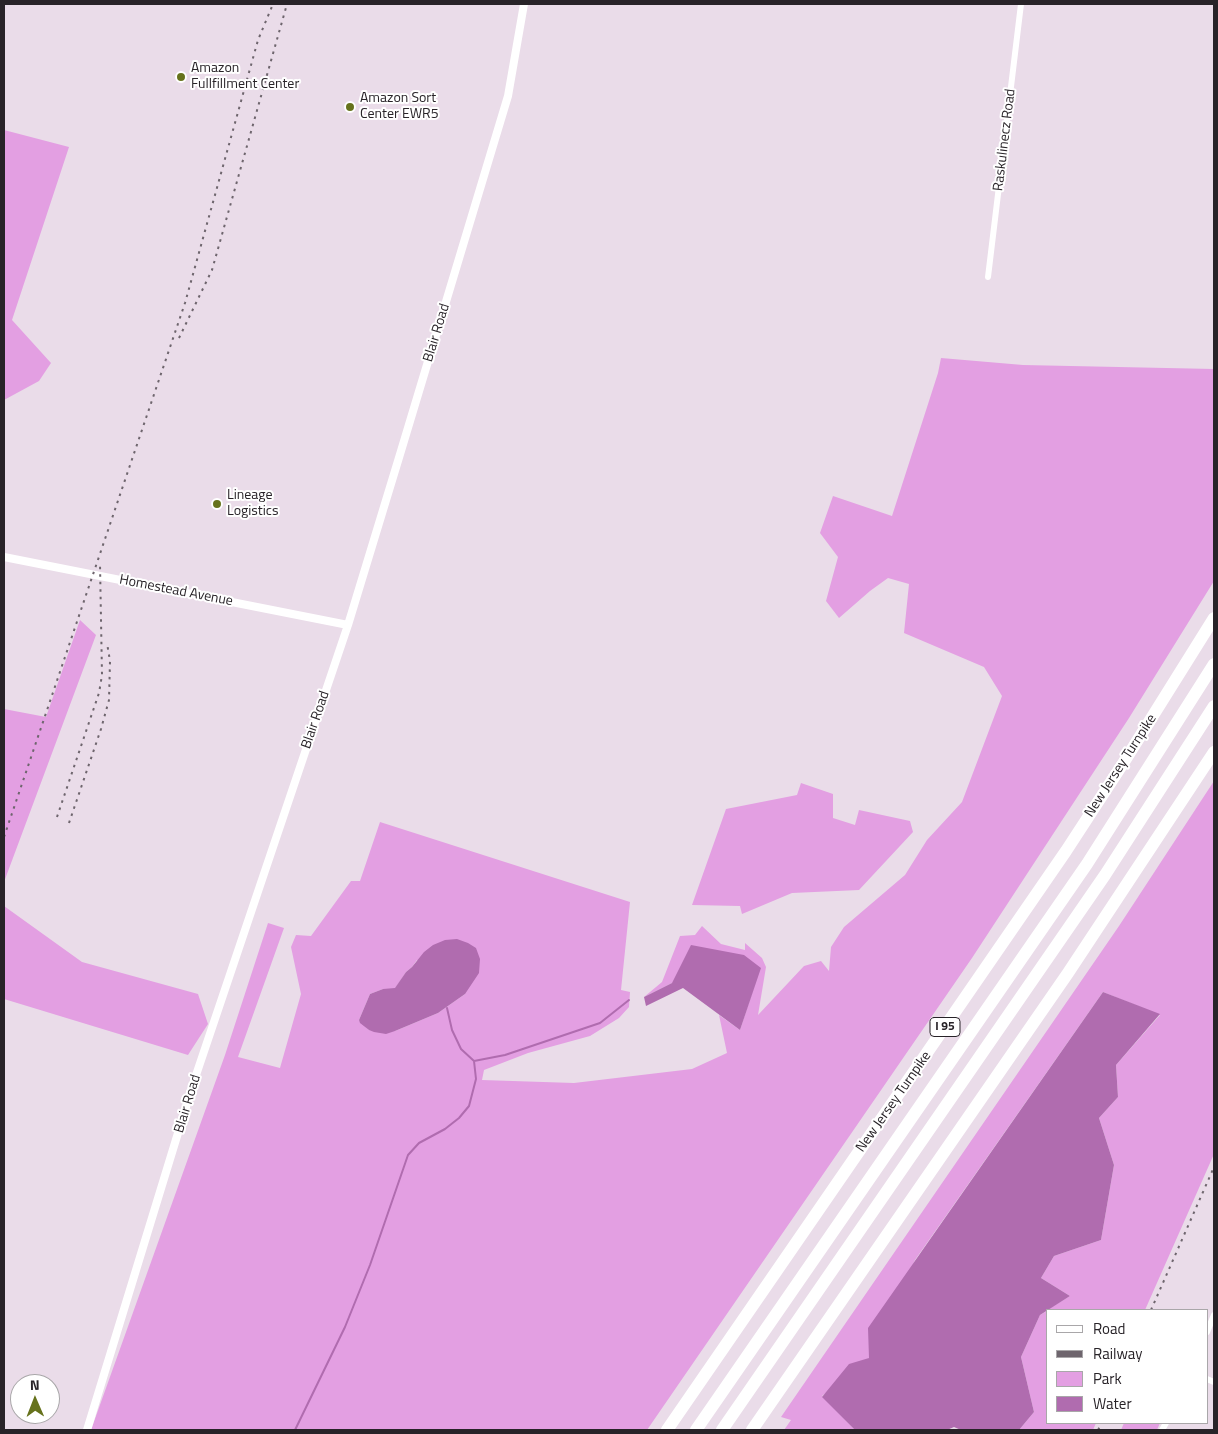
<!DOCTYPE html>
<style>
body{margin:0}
#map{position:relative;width:1218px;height:1434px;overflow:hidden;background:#eadce9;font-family:"Titillium Web",sans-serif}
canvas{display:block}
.frame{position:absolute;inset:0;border:5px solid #282328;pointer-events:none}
.legend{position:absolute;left:1046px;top:1309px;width:162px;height:115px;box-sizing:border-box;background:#fff;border:1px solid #a9a7a9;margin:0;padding:6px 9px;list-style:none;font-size:15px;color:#282328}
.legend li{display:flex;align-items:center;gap:10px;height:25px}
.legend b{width:25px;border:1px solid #a9a7a9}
.north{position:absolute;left:10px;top:1374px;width:50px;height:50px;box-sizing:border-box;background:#fff;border:1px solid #a9a7a9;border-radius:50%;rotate:359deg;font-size:14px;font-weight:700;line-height:20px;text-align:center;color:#282328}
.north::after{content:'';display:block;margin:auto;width:18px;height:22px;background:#66721c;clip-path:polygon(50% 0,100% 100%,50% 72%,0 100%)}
</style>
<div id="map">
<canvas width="1218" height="1434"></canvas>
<div class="frame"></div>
<ul class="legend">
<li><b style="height:6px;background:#fff"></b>Road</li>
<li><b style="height:6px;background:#6e656d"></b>Railway</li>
<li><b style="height:14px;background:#e39fe2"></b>Park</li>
<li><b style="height:14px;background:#b06caf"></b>Water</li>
</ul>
<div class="north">N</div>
</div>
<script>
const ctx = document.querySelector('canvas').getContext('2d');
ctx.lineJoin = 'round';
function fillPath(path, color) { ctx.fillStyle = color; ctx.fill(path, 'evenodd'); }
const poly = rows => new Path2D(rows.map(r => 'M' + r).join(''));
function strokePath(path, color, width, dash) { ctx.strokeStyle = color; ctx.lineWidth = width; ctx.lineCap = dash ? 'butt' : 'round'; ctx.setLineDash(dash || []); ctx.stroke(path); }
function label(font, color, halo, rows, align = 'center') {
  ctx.font = font + ' "Titillium Web",sans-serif'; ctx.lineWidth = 4; ctx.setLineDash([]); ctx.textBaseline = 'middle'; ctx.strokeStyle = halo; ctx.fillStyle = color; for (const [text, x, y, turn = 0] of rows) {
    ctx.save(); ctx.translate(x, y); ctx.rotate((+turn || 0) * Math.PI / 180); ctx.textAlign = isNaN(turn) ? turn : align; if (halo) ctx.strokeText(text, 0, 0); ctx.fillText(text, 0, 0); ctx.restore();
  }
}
fillPath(poly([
 [4,130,69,147,12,320,51,363,39,381,4,400],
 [941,358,1023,365,1214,369,1214,581,1129,718,972,958,647,1430,91,1430,225,1055,268,923,284,928,238,1057,280,1068,301,994,291,947,296,935,311,936,351,881,360,881,380,822,630,902,621,990,630,992,629,1007,619,1018,590,1036,528,1053,484,1070,482,1080,574,1083,692,1069,727,1053,719,1015,740,1030,760,968,672,983,644,997,662,982,680,936,695,935,702,926,721,944,745,950,745,943,762,958,766,967,758,1015,804,966,821,961,829,971,831,947,844,927,905,875,927,840,962,802,1002,696,984,667,904,633,909,584,888,578,870,591,839,618,826,601,838,557,820,533,833,496,892,516,938,373],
 [417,960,465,994,438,1013,395,1031,369,1030,359,1020,370,994,383,989,395,989,406,972,412,967],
 [80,620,96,635,4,882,4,709,46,717],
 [1214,781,1214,1154,1145,1310,1047,1310,1070,1296,1041,1278,1054,1256,1101,1240,1114,1165,1099,1118,1118,1097,1116,1065,1160,1015,1103,992,915,1260,869,1358,822,1396,855,1430,784,1430,791,1420,781,1417,1119,926],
 [801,783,833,794,833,818,855,825,859,810,910,821,913,832,859,890,792,893,742,914,740,906,692,905,726,809,797,795],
 [4,906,82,962,198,994,208,1024,188,1055,4,999],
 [1047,1311,1047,1423,1096,1423,1093,1430,1019,1430,1034,1412,1021,1357,1040,1315],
 [1124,1423,1160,1423,1157,1430,1121,1430]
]), '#e39fe2');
fillPath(poly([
 [457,939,468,943,476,948,480,959,479,973,465,994,438,1013,395,1031,386,1034,374,1032,369,1030,360,1023,359,1020,370,994,383,989,395,988,406,972,412,967,424,952,433,945,445,940],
 [691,945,744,955,761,968,740,1030,683,988,646,1006,644,997,672,983],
 [1103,992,1160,1014,1116,1065,1118,1097,1099,1118,1114,1165,1101,1240,1054,1256,1041,1278,1070,1296,1040,1315,1021,1357,1034,1412,1019,1430,961,1430,954,1427,947,1430,855,1430,822,1397,849,1364,869,1358,868,1328]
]), '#b06caf');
strokePath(poly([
 [447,1008,452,1030,461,1049,474,1061,505,1055,600,1023,629,1000],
 [295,1430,345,1327,370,1265,408,1155,419,1143,445,1129,459,1118,469,1106,476,1079,474,1061]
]), '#b06caf', 2);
strokePath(poly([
 [988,277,1021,4],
 [1207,1332,1214,1315],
 [1207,1379,1214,1382],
 [1162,1430,1166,1423]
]), '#fff', 6);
strokePath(poly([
 [4,557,348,625],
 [87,1430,193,1084,348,625,401,451,508,96,524,4]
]), '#fff', 8);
strokePath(poly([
 [667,1430,1066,851,1124,762,1214,618],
 [696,1430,1087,864,1214,664],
 [722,1430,1105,875,1214,706],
 [752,1430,1068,973,1214,752]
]), '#fff', 12);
strokePath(poly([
 [179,338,212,270,287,4],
 [57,817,99,693,102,675,100,564],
 [69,823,101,729,109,700,110,661,107,643],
 [4,837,185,303,258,40,273,4],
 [1151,1310,1214,1167],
 [1098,1430,1102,1423]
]), '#6e656d', 2, [2.5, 5]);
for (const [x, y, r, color] of [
 [181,77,5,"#66721c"],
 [350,107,5,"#66721c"],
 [217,504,5,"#66721c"]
]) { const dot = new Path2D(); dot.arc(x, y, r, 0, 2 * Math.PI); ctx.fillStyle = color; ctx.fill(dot); strokePath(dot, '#fff', 2); }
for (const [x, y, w] of [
 [945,1027,30]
]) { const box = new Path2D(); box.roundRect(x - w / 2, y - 9.5, w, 19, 4); ctx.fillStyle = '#fff'; ctx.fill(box); strokePath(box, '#282328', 1); }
label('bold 12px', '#282328', null, [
 ["I 95",945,1027]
]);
label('14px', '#282328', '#fff', [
 ["Amazon",191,69],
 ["Fullfillment Center",191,85],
 ["Amazon Sort",360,99],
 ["Center EWR5",360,115],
 ["Lineage",227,496],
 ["Logistics",227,512]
], 'left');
label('14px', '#282328', '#fff', [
 ["Raskulinecz Road",1005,140,-83],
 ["Blair Road",437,333,-73],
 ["Homestead Avenue",176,591,11],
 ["Blair Road",316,720,-71],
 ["New Jersey Turnpike",1121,766,-57],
 ["New Jersey Turnpike",894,1102,-55],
 ["Blair Road",188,1104,-73]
]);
</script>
